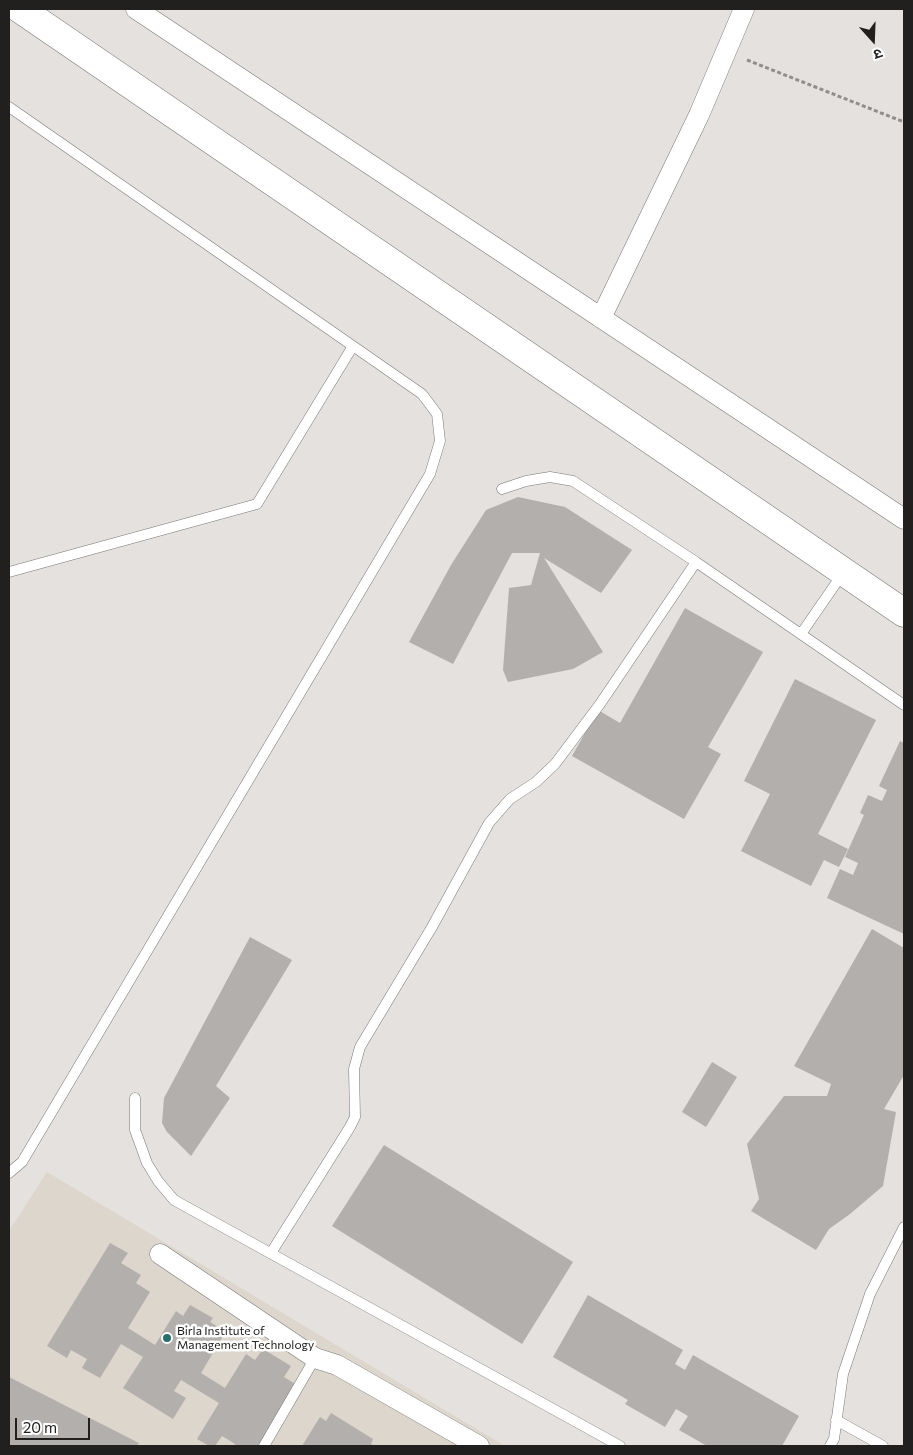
<!DOCTYPE html>
<meta charset="utf-8">
<style>
body{margin:0}
#map{position:relative;width:913px;height:1455px;overflow:hidden;background:#e4e1de;font-family:Commissioner,"Noto Sans Devanagari",sans-serif}
canvas{display:block}
.frame{position:absolute;inset:0;border:10px solid #21201f;pointer-events:none}
.north{position:absolute;left:848px;top:15px;width:50px;height:50px;-webkit-text-stroke:4px #fff;paint-order:stroke;rotate:160deg;font-size:14px;font-weight:700;line-height:20px;text-align:center;color:#21201f}
.north::after{content:'';display:block;margin:auto;width:18px;height:22px;background:#21201f;clip-path:polygon(50% 0,100% 100%,50% 72%,0 100%)}
.scale{position:absolute;left:15px;top:1418px;width:75px;height:22px;box-sizing:border-box;border:2px solid #21201f;border-top:0;padding-left:6px;font-size:15px;line-height:18px;white-space:nowrap;color:#21201f;-webkit-text-stroke:4px #fff;paint-order:stroke}
</style>
<div id="map">
<canvas width="913" height="1455"></canvas>
<div class="frame"></div>
<div class="north">उ</div>
<div class="scale">20 m</div>
</div>
<script>
const ctx = document.querySelector('canvas').getContext('2d');
ctx.lineJoin = 'round';
function fillPath(path, color) { ctx.fillStyle = color; ctx.fill(path, 'evenodd'); }
const poly = rows => new Path2D(rows.map(r => 'M' + r).join(''));
function strokePath(path, color, width, dash) { ctx.strokeStyle = color; ctx.lineWidth = width; ctx.lineCap = dash ? 'butt' : 'round'; ctx.setLineDash(dash || []); ctx.stroke(path); }
function label(font, color, halo, rows, align = 'center') {
  ctx.font = font + ' Commissioner,sans-serif'; ctx.lineWidth = 5; ctx.setLineDash([]); ctx.textBaseline = 'middle'; ctx.strokeStyle = halo; ctx.fillStyle = color; for (const [text, x, y, turn = 0] of rows) {
    ctx.save(); ctx.translate(x, y); ctx.rotate((+turn || 0) * Math.PI / 180); ctx.textAlign = isNaN(turn) ? turn : align; if (halo) ctx.strokeText(text, 0, 0); ctx.fillText(text, 0, 0); ctx.restore();
  }
}
fillPath(poly([
 [47,1172,505,1446,9,1446,9,1231]
]), '#ddd6cd');
fillPath(poly([
 [518,497,565,507,632,550,601,593,544,558,603,652,573,669,508,682,503,670,509,588,531,585,540,553,512,553,453,664,409,642,451,565,486,510],
 [685,608,763,652,708,747,721,754,684,819,572,756,598,710,620,723],
 [795,679,876,720,818,834,848,849,839,867,824,860,811,886,741,851,770,794,744,781],
 [900,741,904,743,904,934,827,898,840,869,853,875,858,863,845,857,864,815,860,813,868,795,882,801,887,790,879,786],
 [872,929,904,948,904,1075,884,1109,896,1112,883,1186,850,1214,829,1229,816,1250,751,1211,759,1199,747,1144,784,1096,827,1096,831,1084,794,1066],
 [250,937,292,960,216,1086,230,1098,191,1156,167,1132,162,1123,164,1098],
 [712,1062,737,1077,706,1127,682,1112],
 [384,1145,573,1262,522,1344,332,1226],
 [110,1243,128,1253,121,1263,141,1275,136,1283,150,1292,128,1328,155,1345,176,1311,183,1316,190,1305,213,1318,210,1322,218,1327,215,1332,223,1336,201,1373,225,1388,246,1354,255,1360,263,1349,291,1366,284,1377,297,1385,259,1446,234,1446,235,1444,222,1436,215,1446,209,1446,197,1439,219,1403,181,1380,174,1391,186,1398,173,1419,123,1388,143,1357,121,1344,100,1378,82,1368,87,1359,71,1350,67,1358,47,1346],
 [588,1295,683,1350,675,1364,685,1370,693,1355,799,1416,782,1446,707,1446,679,1430,688,1416,676,1409,665,1427,625,1404,628,1400,553,1357],
 [9,1377,139,1443,137,1446,9,1446],
 [331,1413,373,1439,371,1444,375,1446,302,1446,320,1417,326,1421]
]), '#b2afac');
const lane = poly([
 [9,107,422,394,437,414,440,441,430,474,22,1162,9,1173],
 [696,562,904,705],
 [9,572,257,504,353,346],
 [801,634,843,573],
 [135,1098,135,1130,147,1163,158,1181,174,1200,620,1446],
 [271,1253,350,1127,355,1117,354,1069,360,1047,432,927,489,823,510,799,536,782,555,764,600,704,696,562,573,481,550,477,526,481,502,489],
 [836,1420,883,1446],
 [264,1446,315,1358],
 [830,1446,834,1439,843,1374,870,1294,904,1227]
]);
const street = poly([
 [136,9,904,519],
 [601,318,699,115,744,9],
 [160,1254,315,1358,337,1365,479,1446]
]);
const secondary = poly([
 [20,9,904,613]
]);
strokePath(lane, '#7a7875', 11);
strokePath(street, '#7a7875', 21);
strokePath(secondary, '#7a7875', 29);
strokePath(poly([
 [747,60,904,122]
]), '#908e8c', 3, [4, 2.5]);
strokePath(lane, '#fff', 10);
strokePath(street, '#fff', 20);
strokePath(secondary, '#fff', 28);
for (const [x, y, r, color] of [
 [167,1338,5,"#27706c"]
]) { const dot = new Path2D(); dot.arc(x, y, r, 0, 2 * Math.PI); ctx.fillStyle = color; ctx.fill(dot); strokePath(dot, '#fff', 2); }
label('12px', '#21201f', '#fff', [
 ["Birla Institute of",177,1331],
 ["Management Technology",177,1345]
], 'left');
</script>
